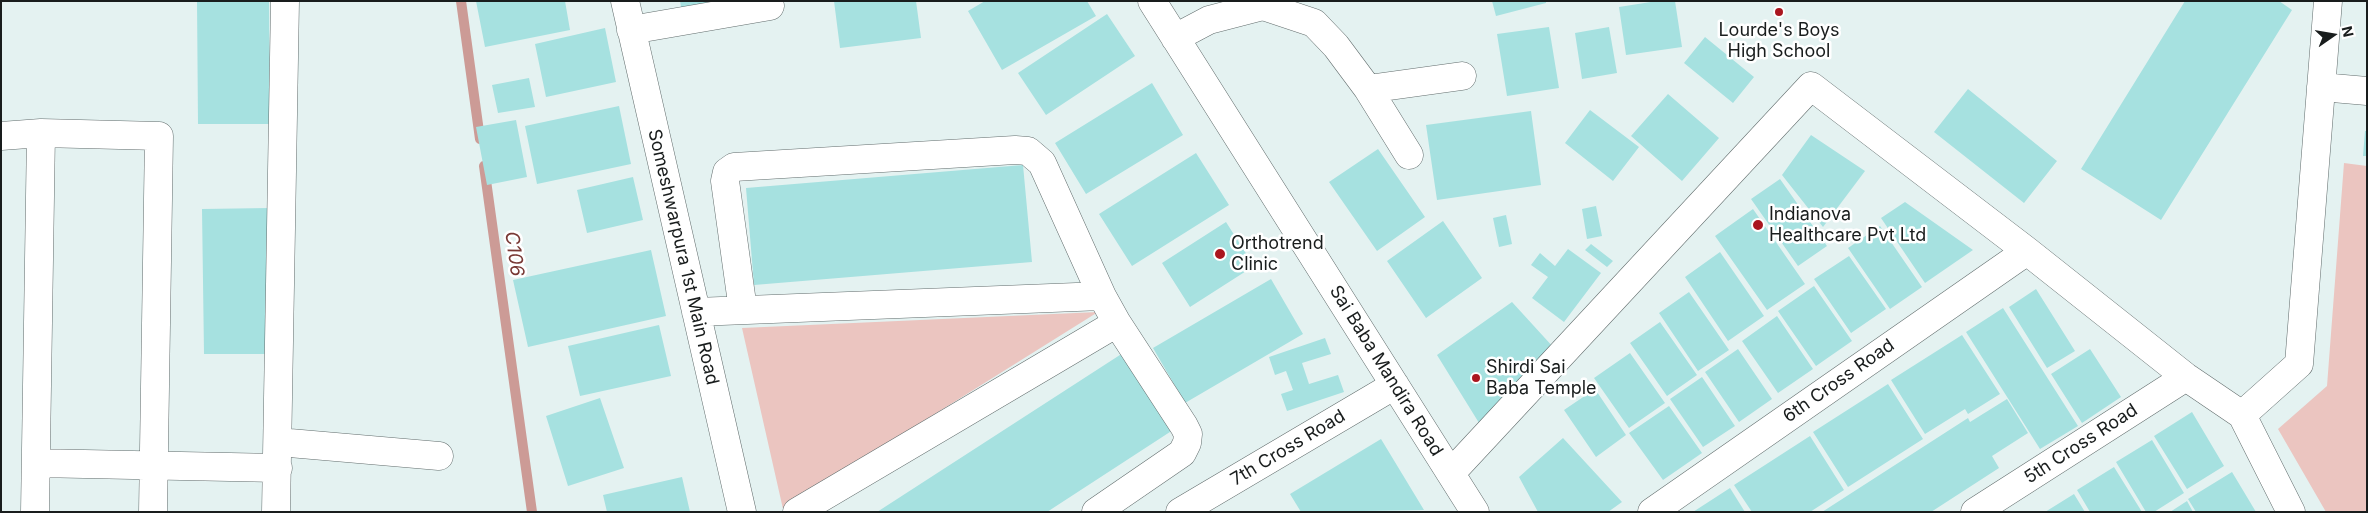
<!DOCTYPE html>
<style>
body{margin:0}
#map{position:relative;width:2368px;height:513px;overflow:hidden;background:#e4f2f1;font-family:Inter,sans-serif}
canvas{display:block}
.frame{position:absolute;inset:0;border:2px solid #191d1d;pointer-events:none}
.north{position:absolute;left:2308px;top:10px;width:50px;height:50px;-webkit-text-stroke:4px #fff;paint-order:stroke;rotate:77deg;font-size:14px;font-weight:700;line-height:20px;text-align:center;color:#191d1d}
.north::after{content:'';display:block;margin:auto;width:18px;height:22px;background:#191d1d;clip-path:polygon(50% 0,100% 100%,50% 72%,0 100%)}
</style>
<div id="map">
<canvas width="2368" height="513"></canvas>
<div class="frame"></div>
<div class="north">N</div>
</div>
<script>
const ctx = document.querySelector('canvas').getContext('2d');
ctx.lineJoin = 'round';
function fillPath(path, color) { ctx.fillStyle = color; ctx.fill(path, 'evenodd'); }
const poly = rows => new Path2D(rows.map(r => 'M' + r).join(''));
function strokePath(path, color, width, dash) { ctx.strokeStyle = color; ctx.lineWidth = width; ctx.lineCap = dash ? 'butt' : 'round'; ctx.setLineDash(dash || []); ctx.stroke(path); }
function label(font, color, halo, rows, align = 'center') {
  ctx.font = font + ' Inter,sans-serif'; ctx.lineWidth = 5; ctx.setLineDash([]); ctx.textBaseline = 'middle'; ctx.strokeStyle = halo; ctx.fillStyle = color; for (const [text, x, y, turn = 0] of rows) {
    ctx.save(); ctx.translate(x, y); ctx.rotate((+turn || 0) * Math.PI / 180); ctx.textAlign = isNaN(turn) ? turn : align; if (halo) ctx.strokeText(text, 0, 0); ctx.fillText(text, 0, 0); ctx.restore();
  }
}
fillPath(poly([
 [2344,163,2367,166,2367,512,2326,512,2278,429,2327,386],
 [1098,312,783,509,742,328]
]), '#ebc5c0');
strokePath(poly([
 [461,1,480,139],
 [484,166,532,512]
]), '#cc9b96', 10);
fillPath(poly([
 [197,1,269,1,270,124,198,124],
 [476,1,565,1,570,30,485,47],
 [680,1,727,1,682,13],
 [834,1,916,1,921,38,840,48],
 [985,1,1087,1,1096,16,1002,70,968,11],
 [1492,1,1546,1,1546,3,1496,16],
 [1657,1,1675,1,1682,47,1626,55,1619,7],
 [2185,1,2279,1,2292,10,2161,220,2081,169],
 [1107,14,1135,56,1046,115,1018,73],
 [1549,27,1559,88,1507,96,1497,34],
 [1609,27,1617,73,1582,79,1575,33],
 [605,28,616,82,546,97,535,44],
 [1705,37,1754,77,1733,103,1684,63],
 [529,78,535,107,498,113,492,85],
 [1152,83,1183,135,1086,194,1055,143],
 [1968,89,2057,161,2024,203,1934,132],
 [1668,94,1719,138,1682,181,1631,136],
 [619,106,631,164,537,184,525,126],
 [1590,110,1639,147,1613,181,1565,143],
 [1531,111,1541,185,1437,200,1426,125],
 [516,120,527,177,487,185,476,127],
 [2365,131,2367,131,2367,156,2363,156],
 [1811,135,1865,171,1823,227,1782,175],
 [1378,149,1425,217,1377,251,1329,182],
 [1196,153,1229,205,1132,266,1099,214],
 [1023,165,1032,262,754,285,746,188],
 [633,177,643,220,587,233,577,190],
 [1780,179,1827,246,1798,266,1751,199],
 [1905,202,1973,250,1925,283,1881,218],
 [1596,206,1602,236,1587,239,1582,209],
 [269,208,271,354,204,354,202,209],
 [1753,209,1805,284,1767,310,1715,236],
 [1506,215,1512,244,1499,247,1493,218],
 [1443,221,1482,278,1426,318,1387,261],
 [1226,222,1254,266,1190,307,1162,263],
 [1880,226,1922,287,1890,309,1848,248],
 [1591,244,1613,261,1607,267,1585,250],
 [1568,249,1601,273,1564,322,1532,298,1548,277,1531,265,1540,253,1555,266],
 [651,250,666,316,528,347,513,280],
 [1720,252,1764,316,1728,341,1685,277],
 [1849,256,1886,309,1851,333,1814,279],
 [1271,279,1303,334,1185,403,1153,348],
 [1814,286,1852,341,1816,366,1778,311],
 [2036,289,2075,351,2047,368,2009,307],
 [1689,292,1729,350,1698,371,1659,313],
 [1512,302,1554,348,1484,431,1437,355],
 [2003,308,2078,426,2040,449,1966,332],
 [1777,316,1813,369,1778,393,1742,341],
 [1660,322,1697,375,1667,396,1630,343],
 [659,325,671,376,580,396,568,346],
 [1962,335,2000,394,1968,414,1965,409,1925,434,1891,380],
 [1325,338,1331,354,1302,363,1309,384,1338,375,1344,392,1287,411,1281,394,1293,390,1286,371,1275,375,1269,357],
 [1738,349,1772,399,1739,422,1705,372],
 [2090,349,2121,397,2082,423,2051,374],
 [1123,353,1173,430,1047,512,877,512],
 [1630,353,1665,403,1629,428,1594,378],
 [1702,377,1735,426,1703,447,1670,399],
 [1888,384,1923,439,1848,487,1813,432],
 [1595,389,1626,435,1596,457,1564,410],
 [600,398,624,468,568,486,546,416],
 [2007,399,2028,433,1992,456,1999,468,1931,512,1822,512,1968,418,1970,422],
 [1669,406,1702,453,1663,480,1629,433],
 [2192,412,2224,466,2187,489,2154,436],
 [1810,436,1844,490,1810,512,1752,512,1734,485],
 [1563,438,1622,502,1608,512,1538,512,1519,477],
 [1381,439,1424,510,1301,512,1290,494],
 [2152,440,2184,493,2154,512,2146,512,2116,462],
 [2114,467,2142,512,2090,512,2077,490],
 [2232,472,2256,512,2196,512,2188,499],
 [682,477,690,512,607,512,603,495],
 [1730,488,1745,512,1693,512,1696,510],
 [2074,494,2085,512,2045,512],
 [2187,501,2193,512,2170,512]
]), '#a6e1e0');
const minor = poly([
 [625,1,742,512],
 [1152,1,1475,512],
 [631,30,770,6],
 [1175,38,1209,20,1263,6,1314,23,1336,46,1368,89,1409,155],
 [2321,87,2367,91],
 [1368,89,1462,76],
 [1,136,41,133,159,136,153,512],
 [743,310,725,181,727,172,734,167,1015,150,1028,151,1042,163,1102,296],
 [696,312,1102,296,1117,323,797,512],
 [2242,415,2299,364,2328,1],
 [278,442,439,456],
 [36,463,278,468],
 [1451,473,1811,86,2027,251,2186,377,2242,415,2291,512],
 [35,512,41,133],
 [276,512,285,1],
 [1096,512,1182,453,1187,443,1188,434,1184,426,1117,323],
 [1180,512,1395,385],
 [1652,512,2027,251],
 [1975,512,2186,377]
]);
strokePath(minor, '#626d6d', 29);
strokePath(minor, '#fff', 28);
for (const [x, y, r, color] of [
 [1779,12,5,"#aa161f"],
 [1758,225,6,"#aa161f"],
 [1220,254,6,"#aa161f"],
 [1476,378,5,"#aa161f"]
]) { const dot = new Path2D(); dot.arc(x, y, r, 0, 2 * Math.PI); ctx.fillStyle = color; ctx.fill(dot); strokePath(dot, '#fff', 2); }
label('18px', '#191d1d', '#fff', [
 ["Lourde's Boys",1779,31,"center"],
 ["High School",1779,52,"center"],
 ["Indianova",1769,215],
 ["Healthcare Pvt Ltd",1769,236],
 ["Orthotrend",1231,244],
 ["Clinic",1231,265],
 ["Shirdi Sai",1486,368],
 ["Baba Temple",1486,389]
], 'left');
label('18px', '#191d1d', '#fff', [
 ["Someshwarpura 1st Main Road",683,257,77],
 ["Sai Baba Mandira Road",1386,371,58],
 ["6th Cross Road",1839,381,-35],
 ["5th Cross Road",2081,444,-33],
 ["7th Cross Road",1288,448,-31]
]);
label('italic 19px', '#783834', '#fff', [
 ["C106",514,254,82]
]);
</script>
